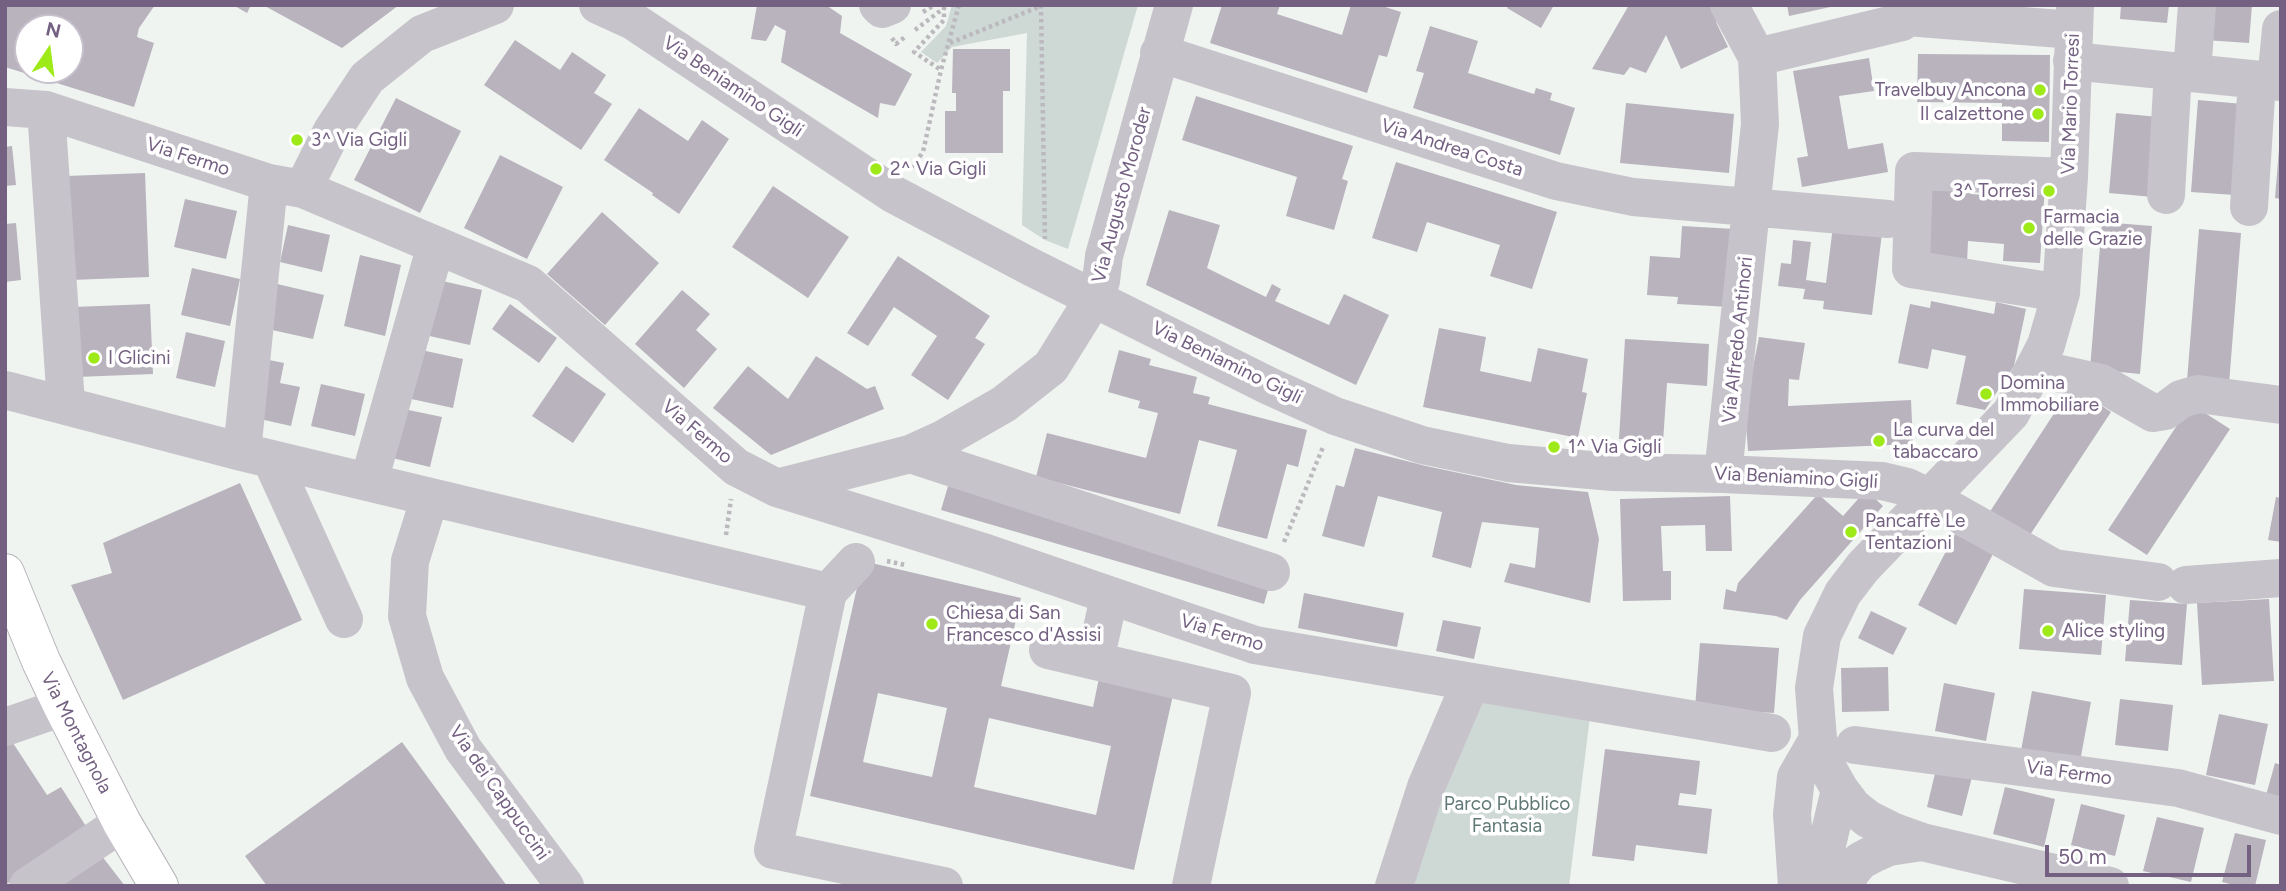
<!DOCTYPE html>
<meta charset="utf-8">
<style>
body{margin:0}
#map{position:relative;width:2286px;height:891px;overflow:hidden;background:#eff4f0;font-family:Figtree,sans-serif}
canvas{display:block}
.frame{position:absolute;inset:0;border:7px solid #746182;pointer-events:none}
.north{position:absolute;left:14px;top:14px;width:70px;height:70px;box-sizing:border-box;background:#fff;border:2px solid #c7c0cd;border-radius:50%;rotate:13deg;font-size:19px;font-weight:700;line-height:28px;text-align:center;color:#746182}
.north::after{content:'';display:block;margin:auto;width:24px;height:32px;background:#9eea19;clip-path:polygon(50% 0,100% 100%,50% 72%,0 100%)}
.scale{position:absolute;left:2045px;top:845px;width:206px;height:32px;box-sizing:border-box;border:4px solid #746182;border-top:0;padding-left:9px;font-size:21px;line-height:24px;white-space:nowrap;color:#746182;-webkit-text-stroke:5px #fff;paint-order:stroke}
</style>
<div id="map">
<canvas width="2286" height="891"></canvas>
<div class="frame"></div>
<div class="north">N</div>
<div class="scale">50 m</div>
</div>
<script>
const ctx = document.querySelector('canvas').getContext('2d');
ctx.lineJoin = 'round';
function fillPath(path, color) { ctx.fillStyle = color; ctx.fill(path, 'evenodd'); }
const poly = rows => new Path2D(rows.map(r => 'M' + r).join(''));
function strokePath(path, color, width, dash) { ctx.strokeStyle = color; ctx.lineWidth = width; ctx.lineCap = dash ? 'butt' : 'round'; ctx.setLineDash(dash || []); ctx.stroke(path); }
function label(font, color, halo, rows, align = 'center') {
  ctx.font = font + ' Figtree,sans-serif'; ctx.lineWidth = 7; ctx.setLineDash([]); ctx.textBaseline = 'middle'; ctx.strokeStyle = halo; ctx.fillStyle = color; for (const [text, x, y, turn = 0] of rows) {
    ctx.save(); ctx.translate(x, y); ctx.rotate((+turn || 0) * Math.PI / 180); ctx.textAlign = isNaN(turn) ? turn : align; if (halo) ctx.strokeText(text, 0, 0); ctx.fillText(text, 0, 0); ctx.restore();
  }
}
fillPath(poly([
 [952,5,1138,5,1068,249,1045,240,1022,225,1027,33,952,47,937,63,921,52,946,26],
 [1479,694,1590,717,1569,886,1407,886]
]), '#ced9d6');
fillPath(poly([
 [5,5,155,5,139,28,137,37,154,43,134,107,5,67],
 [28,28,70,28,70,70,28,70],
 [233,5,251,5,247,13],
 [263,5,399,5,342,48],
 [757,5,826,5,842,16,840,33,912,74,895,106,880,103,878,118,781,62,786,31,775,25,766,41,751,39],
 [1222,5,1280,5,1277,14,1342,35,1351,5,1379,5,1401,12,1387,57,1379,55,1367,93,1210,43],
 [1509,5,1554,5,1541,28,1507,8],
 [1629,5,1711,5,1722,14,1716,22,1728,47,1681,69,1666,35,1646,73,1630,67,1624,75,1592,69],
 [1787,5,1835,5,1835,6,1789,16],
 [2121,5,2169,5,2167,23,2120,19],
 [2208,5,2252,5,2249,43,2205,40],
 [1430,26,1478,41,1468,73,1534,94,1536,88,1552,93,1550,100,1575,108,1560,155,1413,108,1424,73,1416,71],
 [515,40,560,70,572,52,606,75,594,93,612,104,581,150,484,85],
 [953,49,1010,49,1010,91,1003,91,1003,153,945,153,945,111,956,111,956,93,952,93],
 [1918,54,2050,55,2049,142,2002,141,2002,103,1917,102],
 [1869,58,1874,91,1839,96,1848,149,1883,143,1888,172,1802,187,1797,158,1808,156,1793,71],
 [1196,96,1353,146,1342,179,1348,181,1334,230,1286,216,1297,177,1182,140],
 [396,98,461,131,420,213,354,180],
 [2198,100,2243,104,2235,195,2191,192],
 [1626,103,1734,114,1729,173,1620,163],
 [639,108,688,141,702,120,729,139,679,214,652,195,653,193,604,160],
 [2116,113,2159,117,2153,197,2109,193],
 [12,146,16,185,5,186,5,147],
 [2279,149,2281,149,2281,199,2275,198],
 [500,155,563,187,527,259,464,228],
 [1396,162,1557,212,1532,289,1490,276,1500,245,1427,222,1417,252,1372,238],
 [145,173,149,277,71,280,67,176],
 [1932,178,1972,181,1971,194,2008,197,2008,184,2045,186,2040,263,2003,261,2004,244,1968,241,1967,263,1926,260],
 [773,186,849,237,808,298,732,247],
 [185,199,237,211,226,259,174,247],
 [1169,210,1220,225,1207,268,1227,278,1266,297,1272,284,1281,289,1275,301,1329,325,1344,294,1389,315,1356,385,1146,285],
 [602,212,659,263,605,325,547,274],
 [2102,222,2152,226,2140,374,2090,369],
 [16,223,21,280,5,282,5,224],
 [288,225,330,235,322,272,280,262],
 [1682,226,1735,229,1730,307,1677,304,1678,297,1647,295,1650,256,1680,258],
 [1833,226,1882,233,1872,315,1823,309,1824,301,1803,299,1805,289,1778,286,1781,263,1791,264,1793,240,1811,242,1806,280,1826,283],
 [2199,229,2241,233,2229,384,2187,381],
 [360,255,401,265,385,336,344,326],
 [898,256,990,316,975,338,985,344,948,400,911,375,937,336,894,307,868,346,847,333],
 [192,268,240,279,230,326,181,315],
 [438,280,482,290,470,345,425,335],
 [273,283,324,295,313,339,263,328],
 [682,290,710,314,696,330,717,349,684,388,635,344],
 [1931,301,1994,314,1996,302,2026,309,2014,366,1985,410,1956,404,1966,356,1932,349,1928,369,1898,363,1910,304,1930,308],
 [150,304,153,374,77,377,73,307],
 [510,304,557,338,539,363,492,329],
 [1439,328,1486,337,1480,371,1531,382,1538,348,1588,359,1582,392,1587,393,1578,438,1423,407],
 [186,332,225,341,215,387,176,378],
 [1759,337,1805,343,1799,380,1789,379,1788,406,1911,400,1913,444,1748,451,1745,408],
 [1625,339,1709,344,1707,386,1667,383,1663,442,1619,439],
 [412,348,463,359,453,408,402,397],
 [1119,350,1151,359,1149,365,1197,377,1193,393,1210,397,1208,404,1307,430,1298,467,1287,464,1267,539,1217,526,1237,450,1199,440,1180,514,1036,477,1047,433,1146,458,1158,413,1138,408,1140,401,1108,392],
 [816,356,867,389,875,386,884,409,771,455,713,408,748,366,788,399],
 [264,359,284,363,280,383,300,387,291,426,251,417],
 [566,366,606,394,573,443,532,416],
 [321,384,365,394,355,436,311,426],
 [2072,386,2111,412,2028,538,1989,513],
 [2191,404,2230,429,2147,555,2108,530],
 [399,408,442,417,430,467,388,457],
 [1355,448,1426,466,1516,485,1588,492,1599,539,1590,603,1504,582,1510,563,1535,568,1539,528,1482,522,1471,568,1432,557,1442,512,1378,496,1364,547,1322,536,1336,485,1344,487],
 [240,483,302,620,123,700,71,585,112,573,103,543],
 [948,486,1271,579,1264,604,941,510],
 [1866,490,1883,506,1800,600,1787,620,1776,616,1723,609,1726,589,1736,592,1738,583,1818,494,1843,516],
 [1730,496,1732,551,1706,551,1705,525,1661,526,1663,571,1671,571,1671,600,1623,601,1620,499],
 [2276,497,2281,498,2281,542,2268,540],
 [1955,534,1993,554,1956,625,1918,605],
 [863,561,1021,598,1001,686,1093,707,1099,678,1173,695,1134,870,810,796],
 [878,693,947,708,932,777,863,762],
 [989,718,1111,746,1096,815,974,787],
 [2024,589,2106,595,2101,655,2019,649],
 [1304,593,1404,613,1397,647,1298,628],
 [2269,599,2274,681,2202,685,2197,603],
 [2130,600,2187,604,2182,665,2125,661],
 [1871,611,1907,628,1893,655,1858,638],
 [1443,620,1481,627,1474,659,1436,651],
 [1700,643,1779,648,1774,713,1695,708],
 [1888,667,1889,711,1842,712,1841,668],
 [1944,683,1995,693,1986,741,1935,731],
 [2032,691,2091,702,2079,767,2020,756],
 [2120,699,2173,705,2168,751,2115,745],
 [2219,714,2268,724,2255,785,2206,775],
 [11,740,47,795,61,787,89,831,5,885,5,744],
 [402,742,507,886,267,886,245,856],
 [1605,749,1700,761,1696,795,1680,793,1678,805,1712,809,1707,854,1636,845,1634,861,1592,856],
 [2275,763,2281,765,2281,804,2265,799],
 [1936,769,1972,777,1962,816,1927,807],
 [2005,787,2055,799,2044,847,1993,834],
 [2081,804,2125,815,2115,856,2071,845],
 [2157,817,2204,828,2191,882,2143,871],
 [2235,833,2266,840,2255,886,2238,886,2222,882],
 [98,851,125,886,52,886]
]), '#b8b3bd');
const major = poly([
 [5,573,41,661,63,707,122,823,159,886]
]);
strokePath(major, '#b8b4bc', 40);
strokePath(poly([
 [1041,5,1045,239],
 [923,12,934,5],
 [915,30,944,8,944,20,914,52,941,70],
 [892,38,896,44,905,37],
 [950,43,1041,6],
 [911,168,923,152,941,70,959,5],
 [726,535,731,499],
 [1284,542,1323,447],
 [887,561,905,565]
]), '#bbb8be', 4.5, [3.5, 3.5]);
strokePath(poly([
 [598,5,633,21,893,194,1031,267,1269,386,1335,416,1422,445,1508,463,1613,472,1723,474,1882,481,1907,487,1930,498,2054,568,2158,582],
 [878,5,882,9,892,5],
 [1919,5,1919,18,2074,30],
 [2075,5,2069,177,2061,293,2046,345,2011,413,1863,567,1843,593,1822,636,1814,688,1818,739,1827,767,1840,790,1853,807,1868,819,1894,832,1922,842,2110,886],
 [1159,53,1556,181,1633,197,1888,219],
 [1757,57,1902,22],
 [2072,61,2281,82],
 [2192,73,2197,5],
 [2276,81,2281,29],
 [5,107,46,110,269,183,303,189,528,284,736,467,777,488,986,553,1255,645,1772,733],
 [46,110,66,404],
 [303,189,332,131,367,78,422,34,495,5],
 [2166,195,2173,71],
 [2249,207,2257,80],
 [2061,293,1911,269,1914,171,2069,177],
 [2034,368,2101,383,2153,413,2165,411,2181,399,2198,394,2281,405],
 [5,390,242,452,828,592],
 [242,452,269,183],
 [910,454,1271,572],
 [271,459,344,619],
 [1723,474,1760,124,1757,57,1729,5],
 [369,481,436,245],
 [777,488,910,454,943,439,1004,404,1051,367,1094,298,1101,281,1104,256,1174,5],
 [430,497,410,561,407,616,425,678,463,749,565,886],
 [856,562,828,592,773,850,944,886],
 [2186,585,2281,578],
 [1048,650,1232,693,1191,886],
 [1095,661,1109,597],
 [5,727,63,707],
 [1855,745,2178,788,2281,816],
 [28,886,122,823],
 [1394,886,1426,787,1470,684],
 [1797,886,1792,814,1796,777,1818,739],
 [1825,886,1825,853,1840,790],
 [1846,886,1850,873,1860,861,1875,853,1889,847,1922,842]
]), '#c7c3ca', 38);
strokePath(major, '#fff', 38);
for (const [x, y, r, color] of [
 [2040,90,7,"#9eea19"],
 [2038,114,7,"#9eea19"],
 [297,140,7,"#9eea19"],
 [876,169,7,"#9eea19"],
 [2049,191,7,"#9eea19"],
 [2029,228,7,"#9eea19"],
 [94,358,7,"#9eea19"],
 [1986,394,7,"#9eea19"],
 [1879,441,7,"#9eea19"],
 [1554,447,7,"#9eea19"],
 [1851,532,7,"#9eea19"],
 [932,624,7,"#9eea19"],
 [2048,631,7,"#9eea19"]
]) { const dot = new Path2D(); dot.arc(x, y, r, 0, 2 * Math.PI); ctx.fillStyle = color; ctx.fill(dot); strokePath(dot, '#fff', 2.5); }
label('19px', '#746182', '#fff', [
 ["Via Beniamino Gigli",733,87,34],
 ["Via Mario Torresi",2071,104,-88],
 ["Via Andrea Costa",1452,148,18],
 ["Via Fermo",188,157,18],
 ["Via Augusto Moroder",1122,195,-75],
 ["Via Alfredo Antinori",1738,340,-84],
 ["Via Beniamino Gigli",1227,363,26],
 ["Via Fermo",697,432,41],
 ["Via Beniamino Gigli",1796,478,3],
 ["Via Fermo",1222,633,17],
 ["Via Montagnola",76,733,63],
 ["Via Fermo",2069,773,8],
 ["Via dei Cappuccini",499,793,55]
]);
label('19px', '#746182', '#fff', [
 ["Travelbuy Ancona",2026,90,"right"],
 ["Il calzettone",2024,114,"right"],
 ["3^ Via Gigli",311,140],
 ["2^ Via Gigli",890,169],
 ["3^ Torresi",2035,191,"right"],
 ["Farmacia",2043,217],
 ["delle Grazie",2043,239],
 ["I Glicini",108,358],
 ["Domina",2000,383],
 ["Immobiliare",2000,405],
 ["La curva del",1893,430],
 ["tabaccaro",1893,452],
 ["1^ Via Gigli",1568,447],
 ["Pancaffè Le",1865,521],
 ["Tentazioni",1865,543],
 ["Chiesa di San",946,613],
 ["Francesco d'Assisi",946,635],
 ["Alice styling",2062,631]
], 'left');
label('19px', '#607977', '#fff', [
 ["Parco Pubblico",1507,804],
 ["Fantasia",1507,826]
]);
</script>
